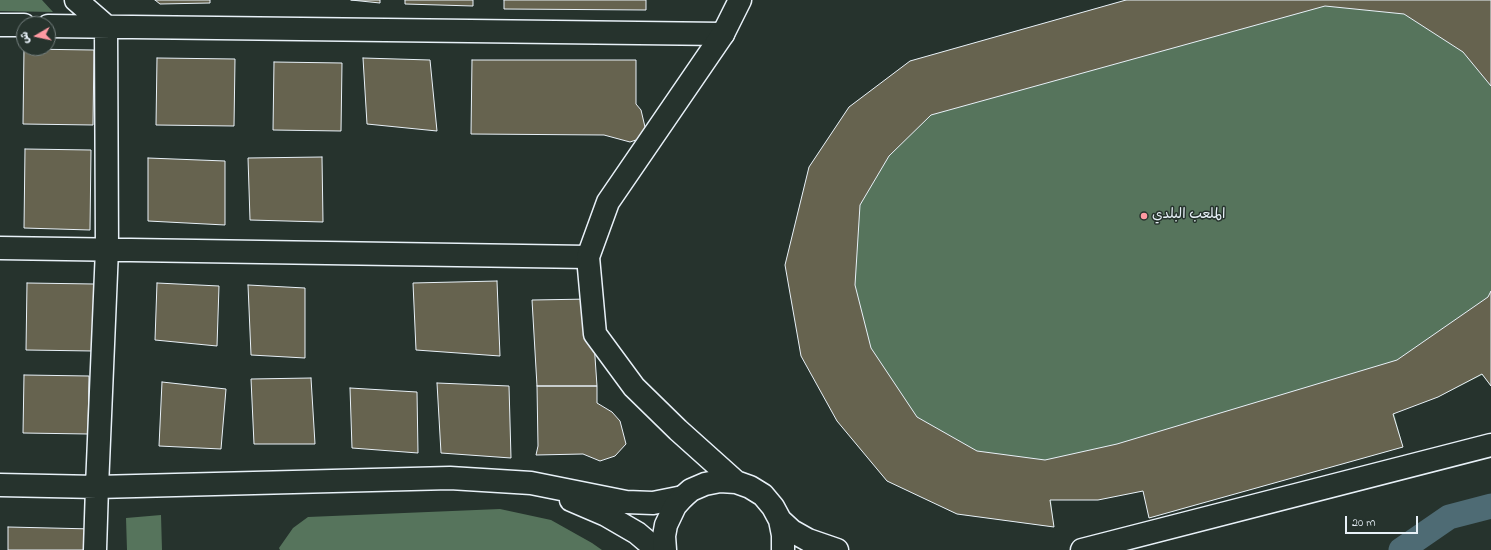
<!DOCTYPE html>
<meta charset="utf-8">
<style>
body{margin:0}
#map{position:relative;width:1491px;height:550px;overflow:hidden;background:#26332d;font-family:"Indie Flower","Playpen Sans Arabic",sans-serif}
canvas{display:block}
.north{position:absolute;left:16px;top:16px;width:40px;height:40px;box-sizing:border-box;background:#26332d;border:1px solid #747f7e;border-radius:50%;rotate:261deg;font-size:11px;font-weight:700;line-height:16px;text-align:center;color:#e8f1f8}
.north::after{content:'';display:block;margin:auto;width:14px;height:18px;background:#ff9aa2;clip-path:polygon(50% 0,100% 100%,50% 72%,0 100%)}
.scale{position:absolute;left:1345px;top:516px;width:73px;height:18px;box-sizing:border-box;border:2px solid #e8f1f8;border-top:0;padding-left:5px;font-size:12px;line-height:14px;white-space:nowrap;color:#e8f1f8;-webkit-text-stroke:3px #26332d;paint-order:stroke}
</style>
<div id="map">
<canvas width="1491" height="550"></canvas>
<div class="north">ش</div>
<div class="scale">20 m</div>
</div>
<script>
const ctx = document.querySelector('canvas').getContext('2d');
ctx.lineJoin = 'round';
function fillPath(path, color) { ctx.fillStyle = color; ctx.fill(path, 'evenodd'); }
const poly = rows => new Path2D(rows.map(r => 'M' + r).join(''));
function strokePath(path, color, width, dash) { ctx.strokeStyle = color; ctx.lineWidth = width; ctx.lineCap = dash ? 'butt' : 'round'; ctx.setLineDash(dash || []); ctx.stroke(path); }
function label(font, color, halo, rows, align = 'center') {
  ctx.font = font + ' "Indie Flower","Playpen Sans Arabic",sans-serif'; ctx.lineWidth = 3; ctx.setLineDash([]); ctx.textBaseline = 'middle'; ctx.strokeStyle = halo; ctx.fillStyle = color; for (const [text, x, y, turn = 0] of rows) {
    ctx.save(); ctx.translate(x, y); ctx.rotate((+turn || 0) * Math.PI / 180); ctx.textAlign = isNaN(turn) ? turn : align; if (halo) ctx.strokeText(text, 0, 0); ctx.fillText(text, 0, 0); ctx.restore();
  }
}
fillPath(poly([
 [0,0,42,0,53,12,0,11],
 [1126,0,1491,0,1491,386,1482,375,1438,397,1394,413,1403,447,1149,518,1143,491,1098,500,1051,500,1054,527,957,514,887,481,837,421,785,265,809,167,849,107,910,61],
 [500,509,551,520,592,543,602,550,280,550,279,548,293,528,308,517],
 [161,515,162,550,127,550,126,518]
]), '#56745c');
strokePath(poly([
 [1401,550,1449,517,1491,506]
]), '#4e6b74', 25);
const building = poly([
 [155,0,210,0,210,3,160,4,155,0],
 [351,0,380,0,380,3,351,0],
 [405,0,473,0,473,6,405,4,405,0],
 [504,0,646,0,646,10,504,9,504,0],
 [1126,0,1491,0,1491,86,1463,52,1404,14,1325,6,931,115,889,156,860,205,855,285,871,348,917,417,977,451,1045,460,1117,444,1397,360,1488,297,1491,291,1491,386,1482,374,1438,397,1393,414,1403,447,1149,518,1143,491,1098,500,1050,500,1054,527,957,514,887,481,837,421,801,356,785,265,809,167,849,107,910,61,1126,0],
 [24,49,94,50,93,125,23,124,24,49],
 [157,58,235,59,234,126,156,125,157,58],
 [363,58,430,60,437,131,367,124,363,58],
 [472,60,636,60,636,104,641,110,645,127,642,138,630,142,604,135,471,134,472,60],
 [274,62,342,63,341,131,273,130,274,62],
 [25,149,91,150,90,230,24,228,25,149],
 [322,157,323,222,250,220,248,158,322,157],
 [148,158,225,161,225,225,148,221,148,158],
 [497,281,500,356,416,350,413,283,497,281],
 [27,283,94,284,93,351,26,350,27,283],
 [157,283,219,286,217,346,155,340,157,283],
 [248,285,305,288,305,358,251,355,248,285],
 [591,299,597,386,537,386,532,300,591,299],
 [24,375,89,376,88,434,23,433,24,375],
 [311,378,315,444,254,444,251,379,311,378],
 [162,382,226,389,221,449,159,446,162,382],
 [437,383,509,386,511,458,441,453,437,383],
 [537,386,597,386,597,403,612,412,620,421,626,444,615,456,600,461,583,454,536,455,538,446,537,386],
 [350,388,417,392,418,453,352,448,350,388],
 [8,527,93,529,93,550,8,550,8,527]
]);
fillPath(building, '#66634f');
strokePath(building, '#e8f1f8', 1);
const minor = poly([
 [0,25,24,25],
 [48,26,723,34],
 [0,248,588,257],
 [0,485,97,487,107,249,106,26,76,0],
 [571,500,606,515,637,533,657,550],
 [95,550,97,487,450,478,531,483,626,502,653,503,683,497]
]);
const major = poly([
 [736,482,678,430,634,387,595,334,588,257,608,202,723,34,740,0],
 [780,520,792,531,808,540,837,550],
 [665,550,664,536,666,525,675,506,683,497,691,490,705,484,720,481,736,482,750,487,763,495,773,507,780,520,783,535,783,550],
 [1082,550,1491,445]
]);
strokePath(minor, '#e8f1f8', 25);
strokePath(major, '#e8f1f8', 25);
strokePath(minor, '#26332d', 22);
strokePath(major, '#26332d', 22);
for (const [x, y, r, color] of [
 [1144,216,4,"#ff9aa2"]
]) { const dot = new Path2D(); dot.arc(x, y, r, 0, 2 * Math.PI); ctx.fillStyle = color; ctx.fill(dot); strokePath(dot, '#26332d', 1.5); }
label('14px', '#e8f1f8', '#26332d', [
 ["الملعب البلدي",1152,216]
], 'left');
</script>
